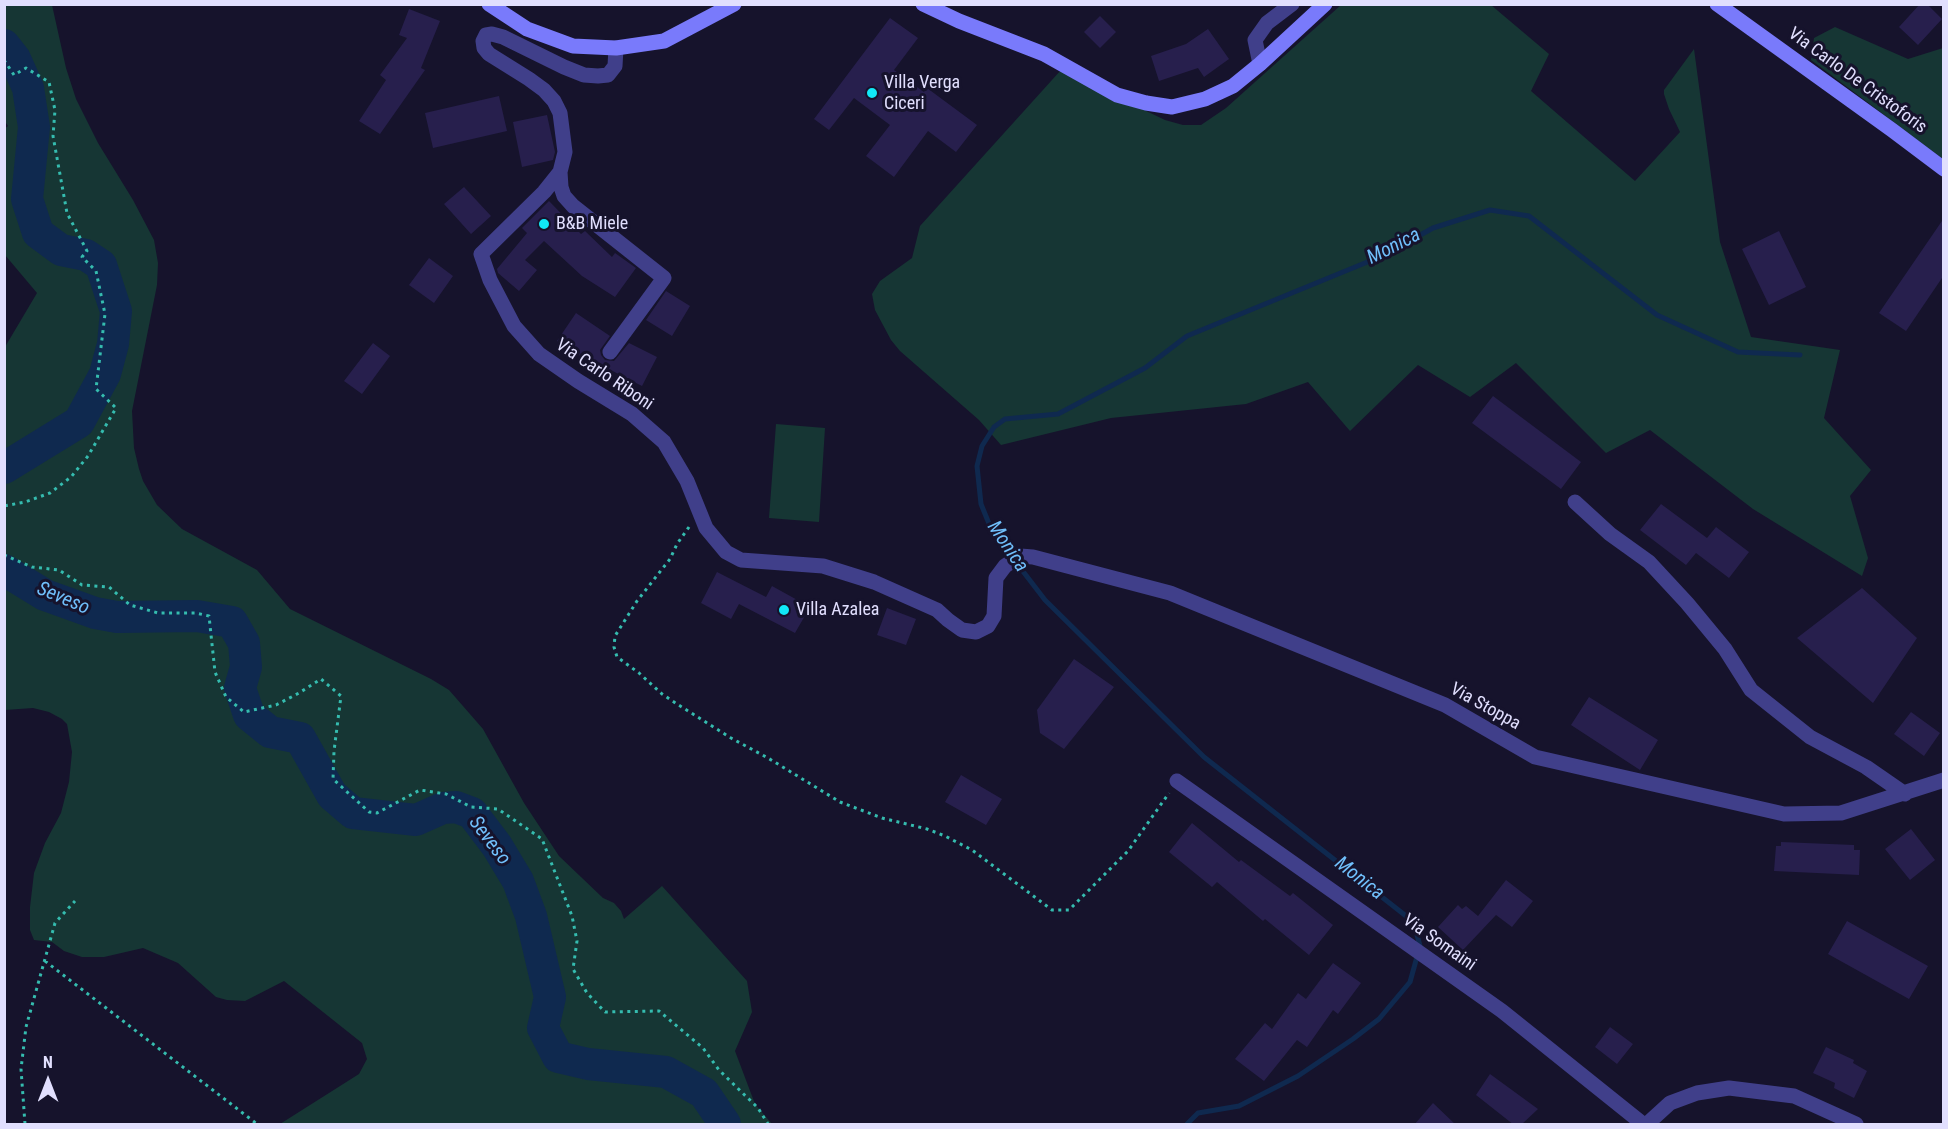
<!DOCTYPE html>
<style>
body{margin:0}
#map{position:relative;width:1948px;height:1129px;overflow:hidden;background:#16132c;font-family:"Roboto Condensed",sans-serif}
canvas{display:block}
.frame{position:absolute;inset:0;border:6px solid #e1dffe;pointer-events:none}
.north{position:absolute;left:18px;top:1051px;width:60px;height:60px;-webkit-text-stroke:4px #16132c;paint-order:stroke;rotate:0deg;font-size:16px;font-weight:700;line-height:24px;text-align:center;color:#e1dffe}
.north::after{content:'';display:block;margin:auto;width:21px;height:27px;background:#e1dffe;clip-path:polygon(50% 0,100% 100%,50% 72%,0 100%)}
</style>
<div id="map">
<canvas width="1948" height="1129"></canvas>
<div class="frame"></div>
<div class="north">N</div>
</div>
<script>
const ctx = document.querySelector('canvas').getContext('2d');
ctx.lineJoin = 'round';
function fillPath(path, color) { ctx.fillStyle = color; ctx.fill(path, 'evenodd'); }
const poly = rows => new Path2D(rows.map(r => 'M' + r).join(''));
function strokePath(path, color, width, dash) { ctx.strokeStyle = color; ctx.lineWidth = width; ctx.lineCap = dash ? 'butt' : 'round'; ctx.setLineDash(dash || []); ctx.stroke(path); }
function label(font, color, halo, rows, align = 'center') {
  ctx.font = font + ' "Roboto Condensed",sans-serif'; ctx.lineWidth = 6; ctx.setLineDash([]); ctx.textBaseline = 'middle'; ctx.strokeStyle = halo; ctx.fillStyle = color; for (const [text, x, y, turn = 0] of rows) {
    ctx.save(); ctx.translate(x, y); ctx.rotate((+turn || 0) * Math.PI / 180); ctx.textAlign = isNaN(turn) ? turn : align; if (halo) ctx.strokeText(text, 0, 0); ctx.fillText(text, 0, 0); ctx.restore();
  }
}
fillPath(poly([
 [4,5,52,5,66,68,76,99,98,143,133,200,154,240,158,263,157,285,132,411,134,448,139,469,143,481,157,505,182,529,257,570,290,609,431,679,449,690,483,729,524,803,559,856,603,898,614,903,621,911,624,919,662,886,747,981,752,1012,735,1051,755,1104,772,1124,280,1124,359,1074,367,1059,362,1043,284,981,245,1001,227,1000,216,997,178,963,143,948,104,957,82,957,64,951,52,942,34,940,30,930,30,907,34,873,45,843,61,813,69,782,72,752,67,724,62,719,49,712,33,708,5,710,5,347,37,293,5,255,4,129,8,126,4,120],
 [1341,5,1491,5,1549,54,1531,91,1635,181,1680,132,1669,109,1664,94,1664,90,1694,49,1720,242,1751,337,1840,350,1824,418,1871,470,1850,496,1868,558,1862,576,1753,509,1650,430,1606,453,1516,363,1470,397,1418,365,1350,431,1308,382,1246,404,1111,418,1001,445,979,420,900,351,891,340,875,310,872,294,880,281,912,258,920,226,1061,70,1165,120,1183,125,1201,125,1226,108],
 [1835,27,1908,59,1943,48,1943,159,1811,60,1814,38],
 [776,424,825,428,819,522,769,518]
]), '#163634');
strokePath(poly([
 [1187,1124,1198,1113,1239,1106,1298,1076,1353,1039,1379,1019,1410,982,1420,946,1416,931,1406,916,1204,757,1045,600,992,531,981,504,977,466,982,446,994,427,1005,419,1058,414,1145,368,1187,336,1382,256,1433,228,1490,210,1529,216,1657,315,1738,352,1800,355]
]), '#0f294f', 5);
strokePath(poly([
 [4,45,15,59,28,88,34,127,27,199,38,233,61,250,86,255,101,265,116,311,113,344,105,374,79,422,4,468],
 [4,570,45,595,95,613,117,617,197,616,232,622,244,643,246,667,240,688,249,715,270,732,300,738,332,795,353,813,416,820,443,808,456,807,472,813,497,846,518,881,531,916,550,997,543,1028,558,1057,588,1064,666,1072,704,1093,725,1124]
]), '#0f294f', 32);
fillPath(poly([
 [1920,4,1927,4,1942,19,1918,45,1899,27],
 [409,9,440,21,421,68,425,70,380,134,359,121,386,80,380,75,407,38,399,35],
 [1100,16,1116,32,1100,48,1084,32],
 [890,18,918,38,894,70,924,92,927,88,977,125,956,152,928,131,894,177,866,156,890,125,854,98,829,130,814,119],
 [1208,29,1229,59,1204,77,1198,68,1159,81,1151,56,1186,44],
 [499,96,507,131,433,148,425,113],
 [547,115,555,152,553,160,522,167,513,122],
 [464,187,491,216,471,234,444,204],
 [549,201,581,234,585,231,612,257,615,253,636,268,615,297,582,276,544,241,525,260,537,270,519,291,498,273,497,269,527,233,522,228],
 [1944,218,1944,275,1906,331,1879,313],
 [1779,231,1806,287,1769,305,1742,249],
 [429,258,453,276,434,303,409,285],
 [666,291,690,306,672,336,646,320],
 [576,313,610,336,600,350,601,355,605,360,614,361,629,343,657,357,642,386,593,361,591,364,557,341],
 [373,343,390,356,362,394,344,381],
 [1493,396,1581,462,1561,489,1472,423],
 [1661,504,1707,538,1716,527,1749,552,1729,578,1696,553,1686,565,1640,530],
 [717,572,766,597,772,586,810,607,795,633,739,604,731,619,701,603],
 [1862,588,1917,638,1873,703,1797,638],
 [887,608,916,619,906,645,877,635],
 [1074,659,1114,687,1064,749,1040,733,1037,710],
 [1589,697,1658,740,1640,770,1571,725],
 [1911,712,1940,733,1924,756,1894,734],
 [961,775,1002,799,986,825,945,802],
 [1192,823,1239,862,1241,860,1290,896,1293,893,1333,925,1309,955,1265,919,1263,921,1217,882,1212,887,1169,852],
 [1911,829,1935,860,1910,880,1885,849],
 [1781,842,1854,845,1854,850,1860,850,1859,875,1774,871,1776,846,1781,846],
 [1506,880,1533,901,1512,927,1496,915,1463,950,1438,927,1458,905,1462,909,1466,906,1478,916],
 [1847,921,1928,966,1909,999,1828,954],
 [1333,963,1361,983,1338,1014,1333,1010,1307,1047,1297,1040,1264,1081,1235,1059,1265,1023,1272,1029,1298,993,1306,999],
 [1610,1027,1633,1044,1617,1064,1595,1047],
 [1826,1047,1854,1060,1853,1063,1867,1071,1854,1098,1834,1088,1835,1083,1813,1073],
 [1490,1074,1538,1109,1521,1125,1514,1125,1476,1095],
 [1433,1103,1456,1125,1414,1125]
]), '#271f4d');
strokePath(poly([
 [4,60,14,75,26,68,49,82,55,110,53,136,67,213,87,251,82,257,96,271,105,314,96,389,116,408,88,456,71,477,50,493,25,502,4,506],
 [689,527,677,544,670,559,637,601,615,636,614,647,617,657,639,673,662,694,677,704,731,738,768,758,840,802,882,818,927,829,945,836,972,850,1052,910,1069,910,1128,851,1169,793],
 [4,555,32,567,59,570,82,585,109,587,130,605,158,613,196,613,209,616,215,672,226,697,244,712,276,705,299,693,321,679,341,696,334,751,333,779,369,812,377,813,420,790,446,794,471,807,498,809,542,839,572,916,577,941,573,969,587,993,605,1012,659,1011,703,1048,719,1070,758,1108,768,1124],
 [45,961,257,1124],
 [25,1124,21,1069,26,1027,55,923,75,901]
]), '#35bcaf', 3, [3, 4.5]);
strokePath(poly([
 [616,48,615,66,608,75,598,76,584,75,564,67,503,37,492,34,486,35,483,41,484,48,489,54,529,79,544,90,554,101,560,113,565,152,560,172,544,192,481,254,490,280,514,326,539,354,578,381,632,414,664,442,687,481,706,528,726,552,741,560,823,566,874,582,937,610,948,620,962,630,976,632,988,626,994,616,996,578,1005,566,1020,556,1033,557,1170,593,1445,705,1535,757,1784,814,1841,813,1944,780],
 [1260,64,1255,40,1267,23,1292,4],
 [560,172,561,187,564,196,573,206,664,278,610,352],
 [1575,502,1610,534,1649,562,1687,603,1725,649,1751,690,1810,737,1866,767,1905,794],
 [1177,781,1502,1011,1643,1124]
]), '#403f8a', 15);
strokePath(poly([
 [1647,1124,1670,1103,1697,1093,1729,1088,1794,1096,1856,1124]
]), '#403f8a', 15);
strokePath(poly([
 [489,4,527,29,573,46,616,48,664,41,734,4],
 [923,4,959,21,1044,54,1117,95,1146,103,1172,107,1205,99,1233,86,1260,64,1325,4],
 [1717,4,1892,130,1944,169]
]), '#797afb', 15);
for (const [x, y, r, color] of [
 [872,93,6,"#11e8f8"],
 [544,224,6,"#11e8f8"],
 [784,610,6,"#11e8f8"]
]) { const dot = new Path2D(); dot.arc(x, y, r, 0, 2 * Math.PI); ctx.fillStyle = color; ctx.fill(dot); strokePath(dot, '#16132c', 2); }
label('18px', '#e1dffe', '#16132c', [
 ["Via Carlo De Cristoforis",1857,81,36],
 ["Via Carlo Riboni",604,375,34],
 ["Via Stoppa",1485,707,29],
 ["Via Somaini",1439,943,35]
]);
label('18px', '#e1dffe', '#16132c', [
 ["Villa Verga",884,83],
 ["Ciceri",884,104],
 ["B&B Miele",556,224],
 ["Villa Azalea",796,610]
], 'left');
label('italic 20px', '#70bffb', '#16132c', [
 ["Monica",1394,247,-27],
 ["Monica",1007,547,56],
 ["Seveso",63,599,23],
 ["Seveso",489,841,53],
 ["Monica",1359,879,38]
]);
</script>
